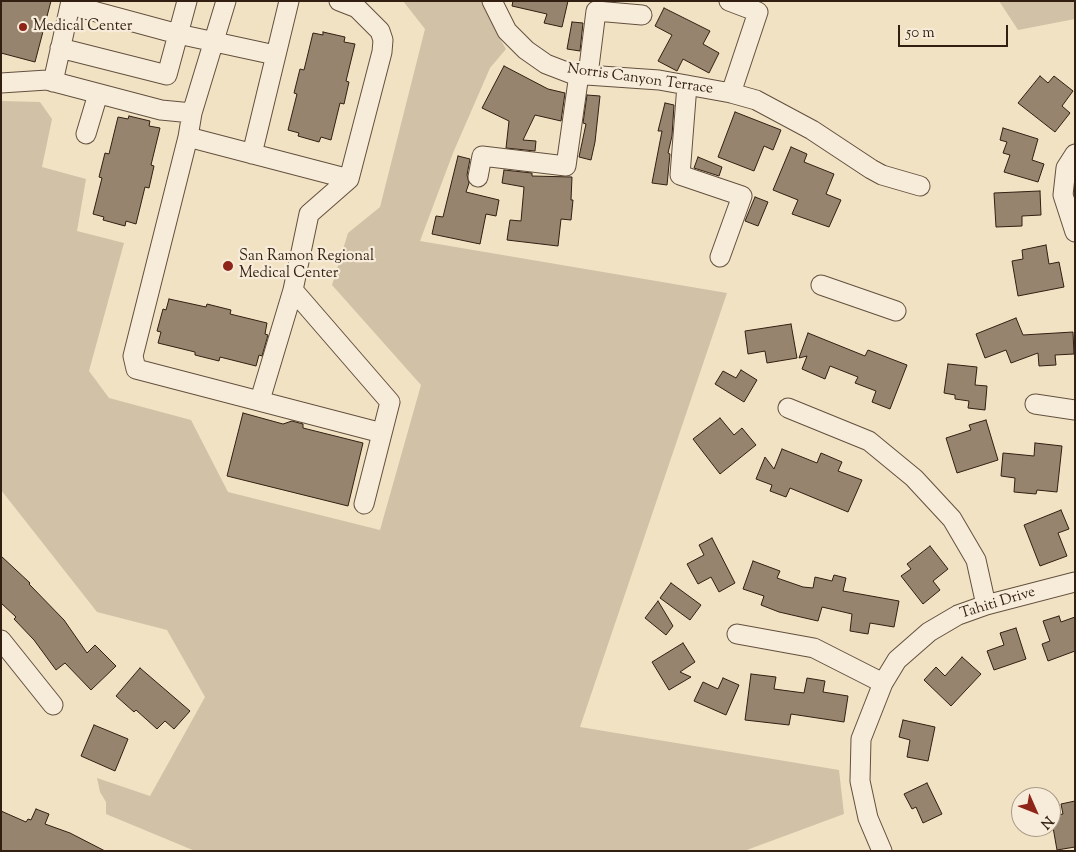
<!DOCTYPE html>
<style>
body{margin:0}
#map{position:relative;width:1076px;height:852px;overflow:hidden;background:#f2e2c4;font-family:"Sorts Mill Goudy",serif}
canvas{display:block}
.frame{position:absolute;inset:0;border:2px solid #321f11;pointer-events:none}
.north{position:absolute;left:1011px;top:787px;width:50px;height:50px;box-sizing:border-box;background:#f7ecd9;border:1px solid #a89a89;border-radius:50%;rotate:134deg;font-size:14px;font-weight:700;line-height:20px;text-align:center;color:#321f11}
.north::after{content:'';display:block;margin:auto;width:18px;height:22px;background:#8f2418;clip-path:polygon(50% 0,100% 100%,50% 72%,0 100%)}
.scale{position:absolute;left:898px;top:25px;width:110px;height:22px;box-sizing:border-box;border:2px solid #321f11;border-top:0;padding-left:6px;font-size:15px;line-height:18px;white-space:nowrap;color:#321f11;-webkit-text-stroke:4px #f7ecd9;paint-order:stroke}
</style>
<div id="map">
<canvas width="1076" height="852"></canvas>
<div class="frame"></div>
<div class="north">N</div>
<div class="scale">50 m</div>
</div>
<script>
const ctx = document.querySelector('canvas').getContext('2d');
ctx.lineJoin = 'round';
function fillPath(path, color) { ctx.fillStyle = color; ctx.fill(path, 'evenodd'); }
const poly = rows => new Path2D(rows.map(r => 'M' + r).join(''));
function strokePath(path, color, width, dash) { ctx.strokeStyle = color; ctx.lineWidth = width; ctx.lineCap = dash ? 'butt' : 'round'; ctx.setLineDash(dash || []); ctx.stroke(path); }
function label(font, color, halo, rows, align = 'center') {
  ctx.font = font + ' "Sorts Mill Goudy",serif'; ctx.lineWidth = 4.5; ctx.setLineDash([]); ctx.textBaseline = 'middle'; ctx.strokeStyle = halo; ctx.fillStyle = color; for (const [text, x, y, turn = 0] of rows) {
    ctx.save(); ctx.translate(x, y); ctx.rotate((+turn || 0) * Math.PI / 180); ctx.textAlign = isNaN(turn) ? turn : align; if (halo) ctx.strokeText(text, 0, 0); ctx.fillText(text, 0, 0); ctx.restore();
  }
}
fillPath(poly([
 [403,1,482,1,496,32,506,49,490,68,453,153,420,241,727,293,580,727,839,770,844,814,744,851,195,851,106,814,106,802,100,792,97,778,150,796,205,697,167,630,97,612,1,490,1,101,40,102,52,119,42,167,86,179,77,231,124,243,89,371,109,398,191,420,228,492,380,530,421,385,332,285,348,233,380,207,425,29],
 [999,1,1075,1,1075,19,1018,30]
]), '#d1c1a6');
const building = poly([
 [1,1,51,1,35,62,1,53,1,1],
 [513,1,568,1,562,27,544,23,547,14,512,6,513,1],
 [664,8,710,31,703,44,719,53,709,73,683,59,677,71,658,61,672,35,655,26,664,8],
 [572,22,583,23,580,51,567,49,572,22],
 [323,32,345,37,344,42,355,44,346,81,349,82,344,104,340,103,331,140,321,137,319,142,298,136,299,133,288,130,297,94,294,93,300,69,304,70,313,33,323,35,323,32],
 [504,66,548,89,565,93,561,121,535,115,523,140,536,141,535,151,506,148,509,121,482,108,504,66],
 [1040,76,1048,83,1054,76,1073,91,1062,106,1070,113,1055,132,1018,103,1040,76],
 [587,95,600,96,595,142,591,160,579,157,586,124,583,123,587,95],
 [665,103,674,105,672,136,668,153,670,154,667,185,652,183,662,131,658,131,665,103],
 [735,112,781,130,773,150,764,146,754,171,718,157,735,112],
 [129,116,150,121,149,126,160,128,151,165,154,166,149,188,145,187,136,224,126,221,125,226,103,220,104,217,93,214,102,178,99,177,105,153,109,154,118,117,128,119,129,116],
 [1003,128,1038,139,1032,160,1044,164,1038,182,1004,172,1010,155,1003,153,1007,142,1000,140,1003,128],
 [791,147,807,154,804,162,834,174,826,194,841,200,829,227,792,214,798,200,773,190,791,147],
 [458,156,470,159,467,175,469,183,466,192,499,200,496,216,486,214,480,244,432,234,436,216,443,217,458,156],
 [698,157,722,167,719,176,694,168,698,157],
 [504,170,532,173,532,176,572,177,571,200,573,200,571,220,561,219,558,246,507,240,510,220,521,221,524,187,502,183,504,170],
 [1040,191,1041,215,1022,216,1022,226,996,227,994,193,1040,191],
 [755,197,768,202,758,226,745,221,755,197],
 [1046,245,1049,264,1059,262,1064,287,1018,296,1012,261,1023,259,1022,250,1046,245],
 [169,299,206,307,207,304,231,310,230,314,267,323,265,334,268,335,262,356,259,355,256,366,220,357,219,361,195,355,195,352,158,343,161,332,157,331,163,309,166,310,169,299],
 [1016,318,1023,335,1073,332,1074,354,1055,355,1056,365,1039,366,1038,353,1011,363,1006,350,985,358,976,334,1016,318],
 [791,324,797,358,767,363,765,351,748,354,745,331,791,324],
 [808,333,865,356,868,350,907,365,890,409,872,402,876,391,855,383,858,377,830,366,825,379,802,369,807,356,799,358,808,333],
 [948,364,977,367,975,385,987,386,985,410,968,408,969,401,955,399,955,395,944,393,948,364],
 [741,370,757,380,744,402,715,384,723,371,736,378,741,370],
 [243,413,283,424,292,421,303,424,303,428,363,443,348,506,227,476,243,413],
 [720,418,734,435,742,428,756,445,720,474,693,439,720,418],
 [986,420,998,460,957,473,946,438,971,430,969,425,986,420],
 [1035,443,1062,446,1057,492,1037,490,1036,494,1014,492,1015,478,1001,476,1003,453,1034,456,1035,443],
 [782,449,817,463,821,453,842,462,838,471,862,480,848,512,790,488,786,497,770,491,772,485,756,479,765,457,774,469,782,449],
 [1061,510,1069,529,1058,533,1067,556,1040,566,1024,525,1061,510],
 [712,538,735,583,719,592,711,577,698,584,687,564,704,555,699,545,712,538],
 [930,546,948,569,933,581,940,590,923,604,901,576,911,569,907,564,930,546],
 [1,556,30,583,29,584,64,620,87,653,95,645,116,666,91,690,65,663,56,670,34,640,14,619,16,617,1,603,1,556],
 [753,561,780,571,777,578,803,587,813,588,815,577,832,581,834,575,846,578,843,591,899,601,894,627,870,623,868,634,850,631,852,614,822,607,818,621,779,612,761,605,764,596,743,589,753,561],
 [671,583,701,605,690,620,660,598,671,583],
 [658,601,673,626,666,635,645,618,658,601],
 [1059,616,1061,622,1075,617,1075,651,1048,661,1042,644,1050,641,1043,621,1059,616],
 [1016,628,1026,659,994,670,987,651,1004,645,1000,633,1016,628],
 [683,643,695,662,680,672,691,677,669,690,652,662,683,643],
 [962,657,981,674,951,706,924,680,936,667,945,676,962,657],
 [140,668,190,711,174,729,165,721,157,729,136,710,134,712,116,696,140,668],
 [751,674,776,677,774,689,804,693,807,678,825,681,823,692,848,696,844,722,791,714,789,725,745,720,751,674],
 [723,678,739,685,726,715,694,701,703,682,718,689,723,678],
 [903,720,935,727,928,761,907,757,910,740,899,737,903,720],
 [94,725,128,739,115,771,81,756,94,725],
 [927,783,942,814,923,823,916,807,912,809,904,794,927,783],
 [1075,801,1075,847,1057,850,1051,816,1063,814,1061,804,1075,801],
 [36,809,49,814,45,824,70,833,105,851,1,851,1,811,26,822,28,819,31,820,36,809]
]);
fillPath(building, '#96846e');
strokePath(building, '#321f11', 1);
const minor = poly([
 [339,1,357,8,380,31,383,40,382,52,349,179,309,214,293,290,390,402,364,504],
 [492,1,507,31,526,50,546,64,572,74,659,80,731,93,756,100,812,130,871,169,882,175,920,186],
 [729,1,758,12,731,93],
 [71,5,178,34,275,55],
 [60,48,167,75,187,1],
 [588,75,596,11,642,15],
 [53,82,71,1],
 [1,83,47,80,161,110,192,113,226,1],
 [687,85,680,175,742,196,720,257],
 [192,113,188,137,133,356,136,369,382,433],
 [86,134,98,94],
 [188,137,349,179],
 [252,154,289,1],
 [1075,154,1066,168,1063,195,1075,232],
 [478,177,482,156,566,166,579,74],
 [821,285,896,311],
 [260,400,293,290],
 [1035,404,1075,410],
 [788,408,869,441,914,478,952,519,976,560,986,605],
 [737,634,814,648,883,683],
 [1,640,53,705],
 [882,851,868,818,860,781,861,739,883,683,897,660,929,632,958,615,986,605,1075,582]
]);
strokePath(minor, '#62503e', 21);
strokePath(minor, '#f7ecd9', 19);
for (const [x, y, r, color] of [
 [23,27,5,"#8f2418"],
 [228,266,6,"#8f2418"]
]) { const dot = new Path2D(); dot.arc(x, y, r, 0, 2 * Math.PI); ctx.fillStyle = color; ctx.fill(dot); strokePath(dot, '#f7ecd9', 2); }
label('15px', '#321f11', '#f7ecd9', [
 ["Medical Center",33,27],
 ["San Ramon Regional",239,257],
 ["Medical Center",239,274]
], 'left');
label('15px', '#321f11', '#f7ecd9', [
 ["Norris Canyon Terrace",640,80,8],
 ["Tahiti Drive",998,604,-17]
]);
</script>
